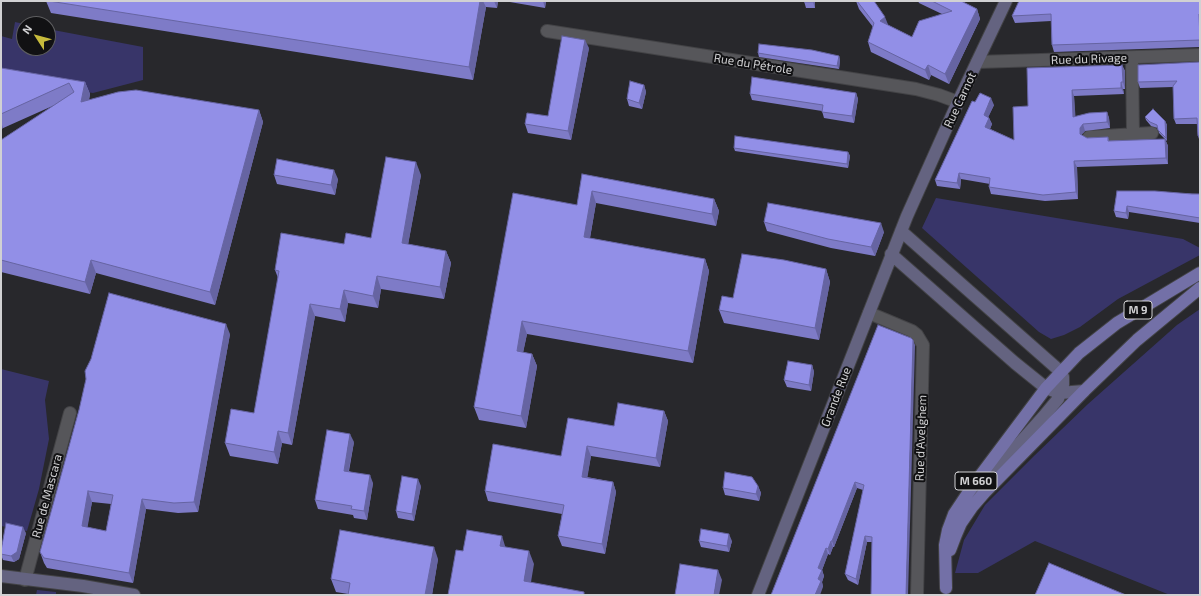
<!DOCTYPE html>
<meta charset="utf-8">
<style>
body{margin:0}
#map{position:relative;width:1201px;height:596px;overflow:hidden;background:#28282c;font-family:"Exo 2",sans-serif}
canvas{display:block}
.frame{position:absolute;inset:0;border:2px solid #d1d1d3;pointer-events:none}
.north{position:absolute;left:16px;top:16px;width:40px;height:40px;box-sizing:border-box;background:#111113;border:1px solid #5e5e60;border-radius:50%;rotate:306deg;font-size:11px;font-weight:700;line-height:16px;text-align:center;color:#d1d1d3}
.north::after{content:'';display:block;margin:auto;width:14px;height:18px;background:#c7bb3c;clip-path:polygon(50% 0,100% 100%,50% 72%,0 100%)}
</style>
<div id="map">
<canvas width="1201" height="596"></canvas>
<div class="frame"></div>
<div class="north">N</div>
</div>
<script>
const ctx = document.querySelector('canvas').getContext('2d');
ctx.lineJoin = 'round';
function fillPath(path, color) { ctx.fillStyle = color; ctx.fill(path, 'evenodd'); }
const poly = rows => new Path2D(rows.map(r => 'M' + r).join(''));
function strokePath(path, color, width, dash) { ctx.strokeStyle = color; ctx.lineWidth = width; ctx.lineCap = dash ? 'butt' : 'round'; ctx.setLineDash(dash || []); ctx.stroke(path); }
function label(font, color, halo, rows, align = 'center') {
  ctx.font = font + ' "Exo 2",sans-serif'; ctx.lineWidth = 4; ctx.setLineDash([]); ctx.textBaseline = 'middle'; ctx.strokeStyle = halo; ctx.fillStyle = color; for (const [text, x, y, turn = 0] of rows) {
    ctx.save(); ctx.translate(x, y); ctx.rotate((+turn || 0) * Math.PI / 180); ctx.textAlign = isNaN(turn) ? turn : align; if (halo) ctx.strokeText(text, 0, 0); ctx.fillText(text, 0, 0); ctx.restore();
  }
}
fillPath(poly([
 [15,22,24,24,24,48,48,48,48,29,143,47,143,80,93,93,1,79,1,36,12,39],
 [936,198,1183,239,1200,248,1200,255,1118,299,1080,327,1064,335,1051,339,1039,332,922,228],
 [1200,309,1200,595,1170,595,1035,541,978,573,955,573,964,540,985,505,1035,455,1088,404,1177,325],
 [1,369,49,381,45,400,49,439,39,489,27,531,1,526],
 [37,590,56,592,56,595,36,595]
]), '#383569');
const street = poly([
 [547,31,916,89,939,95,958,102],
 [1132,58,1133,134],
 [977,62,1200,55],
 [1089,137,1152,133],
 [869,313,912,331,917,335,923,345,917,595],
 [25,580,70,413]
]);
const secondary = poly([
 [901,231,1061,372,1063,377,1063,385,1058,399,1043,417,990,476,974,495,964,510],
 [891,254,1015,363,1046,388,1060,393,1084,391],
 [1,576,83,586,134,595],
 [758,595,907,216,958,102,1006,1]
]);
const primary = poly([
 [950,550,955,537,961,523,972,507,985,492,1084,391,1137,340,1200,288],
 [946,588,945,545,948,530,954,514,974,484,1046,388,1079,353,1117,323,1200,273]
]);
strokePath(street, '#434346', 14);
strokePath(secondary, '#434346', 14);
strokePath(primary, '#434346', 14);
strokePath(street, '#56565a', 12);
strokePath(secondary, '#646380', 12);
strokePath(primary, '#7370a7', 12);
fillPath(poly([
 [46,1,498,1,497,8,486,7,473,80,51,13],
 [504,1,546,1,545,8],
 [804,1,815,1,815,8,806,8],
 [856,1,874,1,888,25,912,37,942,14,919,3,918,1,961,1,977,9,980,19,949,84,931,75,929,80,871,52,868,42,873,27,859,9],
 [1103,1,1200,1,1200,47,1054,52,1052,45,1051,21,1015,23,1012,16],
 [589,48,571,140,528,133,525,124,548,116],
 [758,53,839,56,840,60,839,69,759,57],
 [1200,62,1200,142,1198,136,1197,124,1176,124,1174,119,1173,87,1140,88,1138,82],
 [1122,65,1125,71,1125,89,1123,89,1124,94,1074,96,1075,117,1107,112,1109,118,1110,128,1085,131,1082,134,1082,136,1087,138,1108,137,1109,141,1165,139,1159,133,1158,128,1151,126,1146,120,1145,117,1165,121,1167,125,1167,141,1165,139,1168,146,1168,164,1077,167,1078,199,1045,201,991,194,989,187,990,184,961,179,960,189,937,186,935,180,975,102,994,105,988,117,989,118,992,124,990,129,1014,140,1028,106],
 [1,68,85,82,90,94,89,100,259,110,263,122,215,305,96,273,90,294,1,272,1,140,57,104,1,129],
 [644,85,646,92,642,109,629,106,627,99],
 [856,93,858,99,854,123,824,118,822,111,752,100,750,94],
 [734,148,848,152,850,156,848,168,735,151],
 [582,174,714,199,719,211,716,226,596,203,590,238,705,259,709,271,693,363,527,334,523,352,532,354,537,366,526,428,479,420,474,407,577,205],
 [274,175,338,179,335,195,277,184],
 [421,175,408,244,446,251,451,263,444,299,381,289,378,308,348,303,345,322,315,316,292,445,282,443,278,464,230,456,225,443,254,413,278,278,275,270,371,238],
 [1117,191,1200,194,1200,223,1129,212,1128,219,1116,217,1114,211],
 [764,222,884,232,875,256,831,248,767,231],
 [826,269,830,282,819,340,724,323,719,310,733,298],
 [230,334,198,512,178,513,146,509,133,583,47,568,44,563,40,552,79,410],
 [92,502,111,504,106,531,87,527],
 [913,340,915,346,872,542,867,542,858,585,848,580,845,574,863,490,857,488,834,547,833,547,830,555,828,554,822,570,824,576,822,582,823,587,771,595],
 [812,365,814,372,811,391,787,387,784,380],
 [664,411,668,421,660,467,591,456,587,477,613,482,616,492,605,554,562,546,558,536,562,514,488,501,485,491,561,456],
 [354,442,349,471,373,483,367,520,354,518,353,515,318,509,315,500],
 [421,486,414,521,398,518,396,511],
 [758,486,761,493,759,501,725,495,723,488],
 [26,533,19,559,14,562,3,560,1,555,1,551],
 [699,541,732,541,729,552,701,547],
 [438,559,432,595,348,595,348,594,336,592,331,579]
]), '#7e7bc7');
fillPath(poly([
 [480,1,483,1,486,7,473,80,469,67],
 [494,1,498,1,497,8],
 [543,1,546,1,545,8],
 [813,1,815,1,815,8,813,2],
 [977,9,980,19,949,84,945,74],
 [1199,14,1200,17,1200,41,1200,40],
 [885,17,889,27,880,21],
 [585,40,589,48,571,140,568,131],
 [839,56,840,60,839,69,837,66],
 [928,65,931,75,929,80,925,70],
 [1122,65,1125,71,1125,89,1123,82],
 [85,82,90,94,86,114,81,102],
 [1121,82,1123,89,1124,94,1121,88],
 [644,85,646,92,642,109,639,103],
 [1072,90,1074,96,1076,123,1073,117],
 [856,93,858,99,854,123,852,116],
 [991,98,994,105,986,122,984,115],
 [259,110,263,122,215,305,210,292],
 [1107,112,1109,118,1110,128,1107,122],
 [989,118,992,124,988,134,985,127],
 [1165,121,1167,125,1167,141,1166,138],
 [1,122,3,128,1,129],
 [1083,124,1085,131,1082,134,1083,141,1080,134,1080,128],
 [1165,139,1168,146,1168,164,1166,158],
 [848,152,850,156,848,168,847,164],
 [1074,161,1077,167,1078,199,1076,192],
 [416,162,421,175,406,256,402,243],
 [334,170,338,179,335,195,331,185],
 [959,173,961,179,960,189,957,183],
 [592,191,596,203,588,249,584,237],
 [714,199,719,211,716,226,712,214],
 [1127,206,1129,212,1128,219,1126,213],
 [881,223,884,232,875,256,871,247],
 [446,251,451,263,444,299,440,287],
 [705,259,709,271,693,363,688,351],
 [91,260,96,273,90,294,85,282],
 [826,269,830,282,819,340,815,328],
 [377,276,381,289,378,308,373,296],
 [344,290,348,303,345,322,340,309],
 [310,304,315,316,292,445,288,433],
 [522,321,527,334,521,363,517,351],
 [226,324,230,334,198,512,194,502],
 [913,340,915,346,908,595,906,595],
 [532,354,537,366,526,428,521,416],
 [812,365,814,372,811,391,809,385],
 [664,411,668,421,660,467,656,458],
 [278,431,282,443,278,464,274,452],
 [350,434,354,442,347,479,344,471],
 [587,446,591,456,586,486,582,477],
 [370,475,373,483,367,520,364,511],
 [418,479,421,486,414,521,412,514],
 [613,482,616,492,605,554,602,544],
 [855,482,857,488,834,547,832,541],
 [758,486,761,493,759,501,756,494],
 [88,491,92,502,86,536,82,526],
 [142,499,146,509,133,583,129,573],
 [23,527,26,533,19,559,14,562,11,556],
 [729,534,732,541,729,552,727,546],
 [502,536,506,549,500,546],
 [865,536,867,542,858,585,856,579],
 [831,541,833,547,830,555,828,549],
 [434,547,438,559,432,595,425,595],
 [826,548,828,554,822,570,824,576,822,582,823,587,820,595,815,595,818,579,818,568],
 [529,551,534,564,529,594,524,581],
 [718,570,722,580,719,595,714,595]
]), '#6664a2');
const building = poly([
 [49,1,480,1,469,67,49,1],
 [804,1,813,1,813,2,804,2,804,1],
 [857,1,874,1,885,17,880,21,912,37,919,21,952,11,932,1,961,1,977,9,945,74,928,65,925,70,868,42,874,23,857,1],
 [1019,1,1200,1,1200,14,1199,14,1200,40,1052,45,1051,14,1012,16,1019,1],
 [562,36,585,40,568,131,525,124,527,113,548,116,562,36],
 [759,44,812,50,839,56,837,66,758,53,759,44],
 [1200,62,1200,136,1198,136,1197,118,1174,119,1173,86,1177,81,1138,82,1138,65,1200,62],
 [1122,65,1123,82,1121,82,1121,88,1072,90,1073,117,1089,113,1107,112,1107,122,1083,124,1080,128,1080,134,1087,138,1108,137,1108,141,1165,139,1166,158,1074,161,1076,192,1043,195,989,187,990,178,959,173,957,183,935,180,972,101,975,102,980,93,991,98,984,115,989,118,985,127,1014,140,1013,107,1028,106,1027,68,1122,65],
 [1,68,85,82,81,102,118,92,136,90,259,110,210,292,91,260,85,282,1,260,1,140,74,92,69,83,1,114,1,68],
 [752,77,856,93,852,116,822,112,823,105,750,94,752,77],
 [630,81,644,85,639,103,627,99,630,81],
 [1153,109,1165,121,1166,138,1158,130,1157,125,1150,122,1145,117,1153,109],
 [735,136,848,152,847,164,734,148,735,136],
 [386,157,416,162,402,243,446,251,440,287,377,276,373,296,344,290,340,309,310,304,288,433,278,431,274,452,225,443,231,409,254,413,279,271,275,270,281,233,344,244,346,233,371,238,386,157],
 [277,159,334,170,331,185,274,175,277,159],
 [582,174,714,199,712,214,592,191,584,237,705,259,688,351,522,321,517,351,532,354,521,416,474,407,513,193,577,205,582,174],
 [1117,191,1155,191,1192,194,1200,194,1200,218,1127,206,1126,213,1114,211,1117,191],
 [768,203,881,223,871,247,828,239,764,222,768,203],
 [742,254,784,260,826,269,815,328,719,310,722,296,733,298,742,254],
 [109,293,226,324,194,502,174,503,142,499,129,573,44,558,40,552,79,410,86,379,85,371,91,359,109,293],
 [88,491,113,495,106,531,82,526,88,491],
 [878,325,911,338,913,340,906,595,871,595,872,537,865,536,856,579,845,574,864,485,855,482,832,541,831,541,828,549,826,548,818,568,822,570,818,579,821,581,815,595,771,595,878,325],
 [788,361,812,365,809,385,784,380,788,361],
 [618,403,664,411,656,458,587,446,582,477,613,482,602,544,558,536,564,505,485,491,493,444,561,456,568,418,614,426,618,403],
 [327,430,350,434,344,471,370,475,364,511,351,509,352,506,315,500,327,430],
 [725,472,752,477,758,486,756,494,723,488,725,472],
 [402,476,418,479,412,514,396,511,402,476],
 [6,523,23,527,17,552,11,556,1,554,1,551,6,523],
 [701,529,729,534,727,546,699,541,701,529],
 [340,530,434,547,425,595,348,595,350,583,331,579,340,530],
 [467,530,502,536,500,546,529,551,524,581,584,592,584,595,448,595,456,550,463,551,467,530],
 [1049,563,1126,595,1035,595,1049,563],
 [680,564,718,570,714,595,675,595,680,564]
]);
fillPath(building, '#928fe7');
strokePath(building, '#6664a2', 1);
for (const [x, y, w] of [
 [1138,310,28],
 [976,481,42]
]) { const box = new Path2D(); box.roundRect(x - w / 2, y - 9, w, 18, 3); ctx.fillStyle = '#111113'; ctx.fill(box); strokePath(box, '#d1d1d3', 1); }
label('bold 11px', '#d1d1d3', null, [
 ["M 9",1138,310],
 ["M 660",976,481]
]);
label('12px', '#d1d1d3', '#111113', [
 ["Rue du Rivage",1089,59,-2],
 ["Rue du Pétrole",753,64,9],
 ["Rue Carnot",960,100,-65],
 ["Grande Rue",836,397,-69],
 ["Rue d'Avelghem",921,438,-88],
 ["Rue de Mascara",47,496,-75]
]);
</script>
